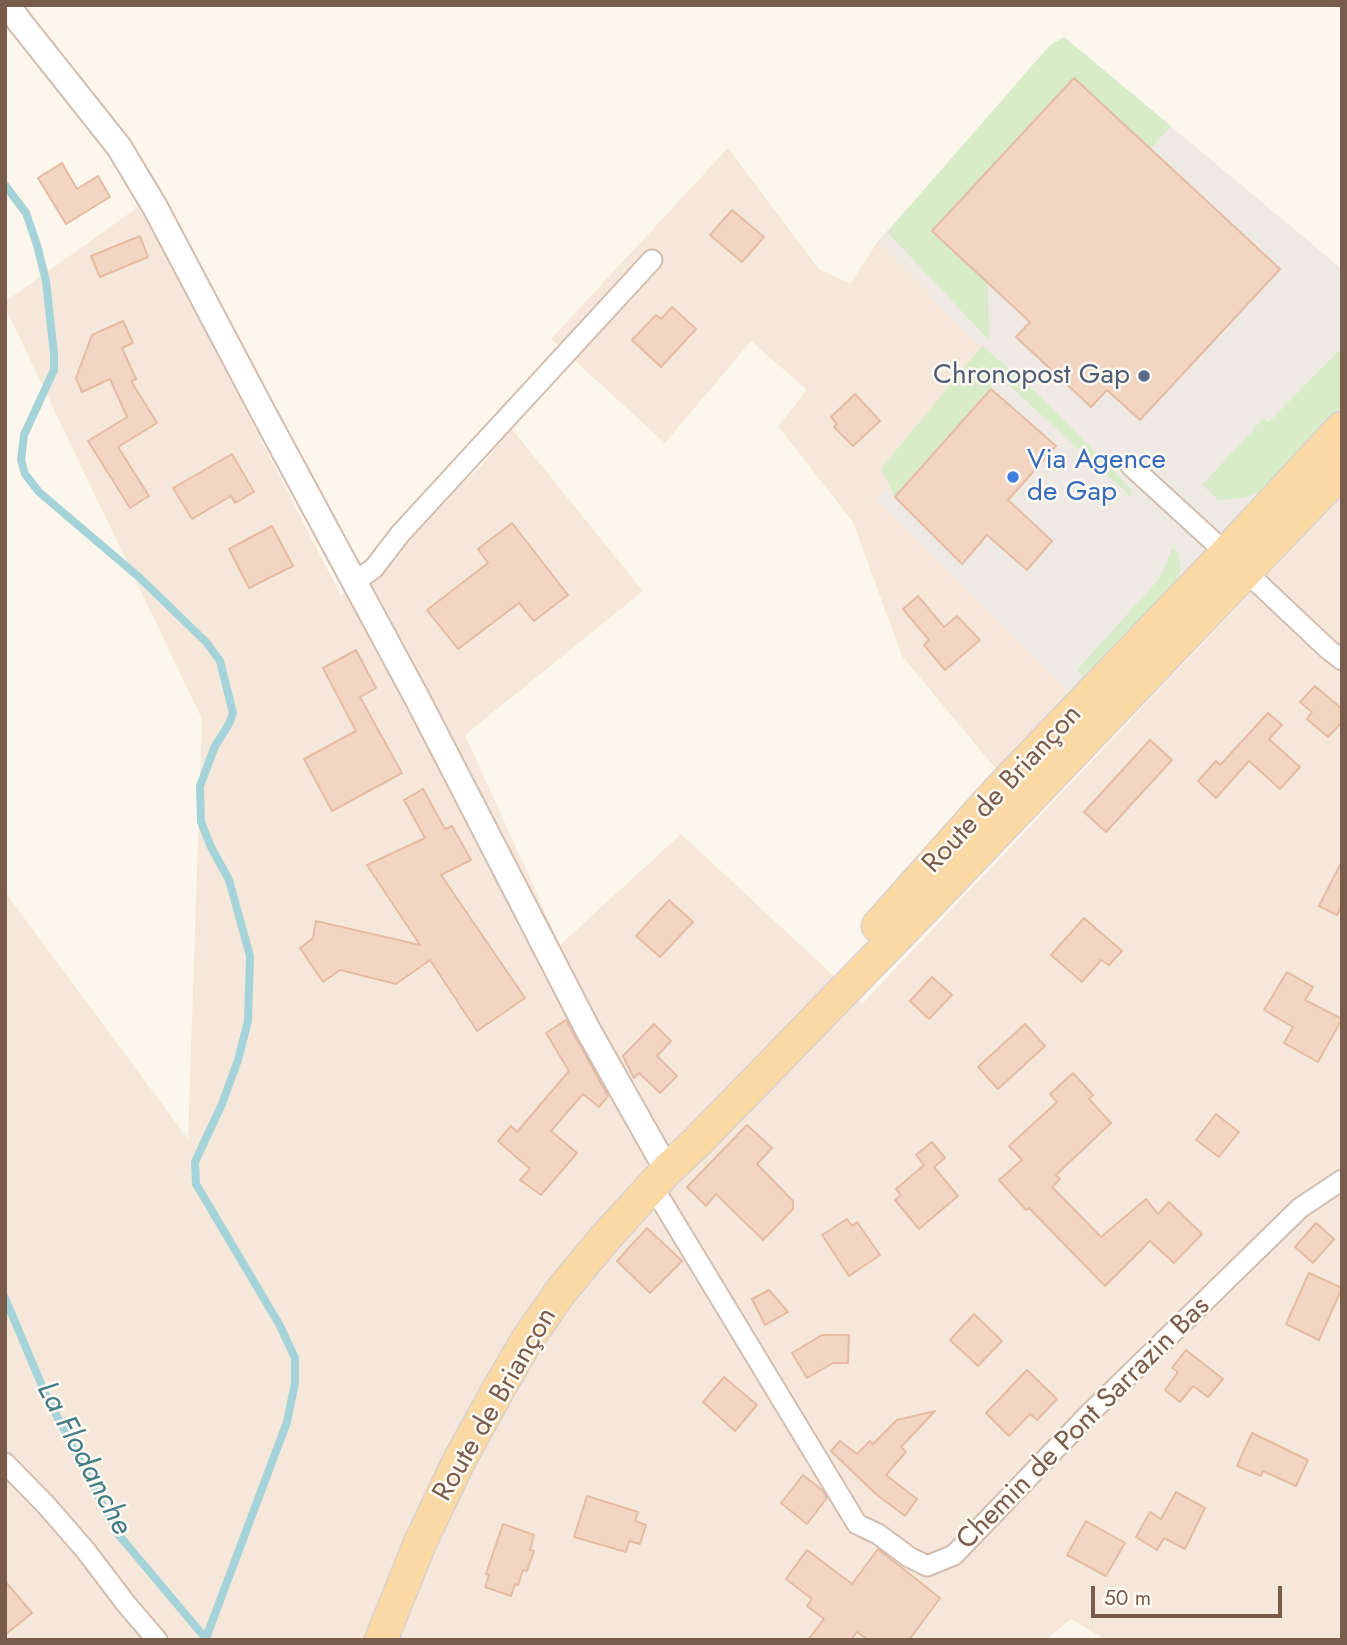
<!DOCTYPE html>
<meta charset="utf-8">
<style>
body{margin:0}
#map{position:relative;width:1347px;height:1645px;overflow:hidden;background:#fdf6ec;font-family:Jost,sans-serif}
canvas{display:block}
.frame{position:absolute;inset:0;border:7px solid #7a5c4d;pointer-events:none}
.scale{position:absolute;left:1091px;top:1586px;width:191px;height:32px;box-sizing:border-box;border:4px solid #7a5c4d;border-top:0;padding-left:9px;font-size:21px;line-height:24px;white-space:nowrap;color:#7a5c4d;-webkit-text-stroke:5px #fffaf3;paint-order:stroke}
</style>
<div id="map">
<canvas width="1347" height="1645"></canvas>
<div class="frame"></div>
<div class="scale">50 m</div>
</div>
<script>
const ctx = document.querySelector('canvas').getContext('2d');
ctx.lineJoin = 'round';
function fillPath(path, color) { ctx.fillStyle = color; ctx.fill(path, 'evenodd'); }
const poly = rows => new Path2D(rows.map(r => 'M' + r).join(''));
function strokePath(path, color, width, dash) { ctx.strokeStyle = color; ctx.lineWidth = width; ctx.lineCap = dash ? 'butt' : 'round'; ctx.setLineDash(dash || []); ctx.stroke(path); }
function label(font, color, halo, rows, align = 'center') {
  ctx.font = font + ' Jost,sans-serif'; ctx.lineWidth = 5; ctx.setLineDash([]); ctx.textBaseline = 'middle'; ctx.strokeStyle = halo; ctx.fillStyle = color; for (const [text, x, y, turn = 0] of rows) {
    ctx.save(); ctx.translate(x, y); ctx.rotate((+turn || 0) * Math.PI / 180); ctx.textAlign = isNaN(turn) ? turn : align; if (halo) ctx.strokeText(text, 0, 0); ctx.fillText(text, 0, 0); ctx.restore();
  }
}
fillPath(poly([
 [728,148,819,269,850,284,878,241,997,363,877,499,1072,694,996,769,902,656,853,522,778,426,807,390,751,341,665,443,551,339],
 [141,205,341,596,481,466,511,428,643,591,465,735,560,945,681,834,863,1003,1342,496,1342,1640,1106,1640,1071,1619,1046,1640,5,1640,5,892,188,1139,202,719,5,307,5,302]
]), '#f5e8da');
fillPath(poly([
 [1064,37,1342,269,1342,409,1072,694,877,499,996,363,878,241]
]), '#efe9e4');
fillPath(poly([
 [1064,37,1171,126,1150,149,933,231,988,282,989,340,887,232,1050,45],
 [982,346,1025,382,1085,441,1132,490,1130,496,999,376,991,389,895,497,881,469],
 [1342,348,1342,412,1267,489,1244,498,1219,500,1202,485,1263,419,1269,422],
 [1172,548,1177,551,1181,568,1178,583,1086,679,1077,670,1160,578]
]), '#d8ecc9');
strokePath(poly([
 [5,185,26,213,37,245,46,281,54,354,54,370,24,435,21,460,25,474,39,492,140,578,206,642,220,661,233,713,229,724,215,746,200,786,201,822,211,847,229,880,250,956,248,1021,238,1060,222,1104,195,1162,196,1184,279,1324,295,1358,295,1383,287,1422,206,1638],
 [5,1298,45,1393,118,1534,207,1640]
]), '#a5d3da', 8);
const building = poly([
 [1074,78,1280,269,1140,420,1107,390,1091,407,1016,337,1030,322,932,231,1074,78],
 [62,163,77,189,98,176,110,197,66,224,38,178,62,163],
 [732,210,764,237,742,262,710,235,732,210],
 [140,236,148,257,100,277,91,256,140,236],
 [672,307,696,329,661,367,632,340,656,315,661,319,672,307],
 [123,321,133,343,122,348,136,379,131,381,157,423,118,447,149,496,130,508,88,441,127,417,110,379,82,392,76,378,92,335,123,321],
 [991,389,1056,446,1008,500,1052,541,1027,570,987,535,962,564,895,497,991,389],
 [855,394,880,421,853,446,834,427,837,424,831,417,855,394],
 [232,454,254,492,235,503,231,496,192,519,173,488,232,454],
 [512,523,568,595,534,621,519,603,458,649,427,610,488,563,478,549,512,523],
 [272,526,293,566,249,588,229,549,272,526],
 [918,596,944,627,957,616,980,640,945,670,924,645,929,640,903,609,918,596],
 [356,650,376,688,360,697,402,773,332,811,304,759,356,731,323,668,356,650],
 [1315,686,1342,709,1342,722,1328,737,1307,719,1312,712,1300,702,1315,686],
 [1268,713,1282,725,1269,739,1300,767,1280,789,1249,761,1216,798,1198,781,1216,761,1220,765,1268,713],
 [1150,740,1172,760,1106,832,1084,812,1150,740],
 [423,789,445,829,452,826,471,860,441,875,525,998,477,1031,430,960,396,984,340,970,323,982,300,948,313,938,316,921,420,945,367,865,425,838,404,800,423,789],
 [1342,861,1342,904,1337,915,1319,906,1342,861],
 [669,900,693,922,660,957,636,936,669,900],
 [1084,918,1122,951,1109,965,1101,960,1082,982,1051,955,1084,918],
 [1287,972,1313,987,1305,1000,1342,1019,1318,1062,1284,1043,1293,1027,1264,1010,1287,972],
 [932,977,952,995,929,1019,910,1001,932,977],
 [566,1020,608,1096,599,1107,583,1094,551,1131,577,1153,541,1195,520,1180,530,1169,498,1141,511,1126,517,1132,569,1071,546,1033,566,1020],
 [654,1024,671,1041,657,1056,677,1076,660,1093,639,1073,634,1078,623,1056,654,1024],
 [1025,1024,1045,1046,998,1089,978,1067,1025,1024],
 [1073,1073,1093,1095,1089,1099,1111,1123,1056,1175,1060,1179,1052,1187,1101,1237,1146,1199,1158,1214,1169,1202,1202,1234,1174,1263,1150,1241,1105,1286,1029,1208,1026,1210,999,1180,1022,1160,1009,1146,1057,1102,1050,1094,1073,1073],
 [1216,1114,1239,1132,1219,1157,1196,1140,1216,1114],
 [747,1125,772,1148,757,1164,793,1201,793,1209,763,1240,716,1194,706,1206,687,1187,747,1125],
 [932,1142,945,1158,934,1167,958,1196,919,1229,895,1200,901,1195,896,1189,924,1165,916,1155,932,1142],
 [847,1219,852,1226,857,1222,880,1255,849,1276,822,1235,847,1219],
 [1316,1223,1334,1239,1313,1263,1295,1247,1316,1223],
 [647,1228,682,1261,650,1293,617,1261,647,1228],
 [1309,1273,1342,1288,1319,1340,1286,1324,1309,1273],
 [769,1290,788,1312,765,1325,752,1299,769,1290],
 [974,1314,1002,1341,978,1366,950,1340,974,1314],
 [822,1335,849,1335,848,1363,833,1363,807,1378,792,1353,822,1335],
 [1186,1350,1223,1379,1208,1397,1193,1386,1180,1402,1165,1390,1178,1372,1172,1368,1186,1350],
 [1027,1370,1057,1399,1037,1420,1030,1414,1009,1436,986,1413,1027,1370],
 [724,1377,757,1405,735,1431,703,1402,724,1377],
 [935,1411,901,1447,906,1452,886,1475,917,1499,905,1516,877,1495,831,1451,840,1441,857,1454,870,1441,873,1444,897,1420,935,1411],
 [1252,1433,1308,1460,1296,1486,1263,1471,1261,1476,1237,1466,1252,1433],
 [803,1475,822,1490,827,1498,807,1524,781,1503,803,1475],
 [1176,1492,1205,1508,1185,1549,1164,1538,1157,1550,1136,1537,1150,1512,1161,1519,1176,1492],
 [587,1496,638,1512,635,1521,646,1525,640,1544,629,1541,626,1552,574,1537,587,1496],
 [1086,1521,1125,1543,1106,1576,1067,1555,1086,1521],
 [503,1524,534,1535,530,1550,534,1551,527,1571,523,1570,518,1585,515,1584,511,1596,485,1587,489,1575,486,1574,503,1524],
 [878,1549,940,1598,915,1632,909,1640,868,1640,857,1632,851,1640,808,1640,824,1619,807,1606,812,1599,786,1579,807,1550,852,1584,878,1549],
 [5,1581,32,1613,5,1635,5,1581]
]);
fillPath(building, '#f3d5c3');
strokePath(building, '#e6bba3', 2);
const minor = poly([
 [1131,466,1226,553,1329,650,1342,660],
 [356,581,374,568,400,534,652,260],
 [652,1185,857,1524,878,1534,909,1557,927,1566,954,1555,1088,1415,1300,1208,1342,1180],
 [5,1463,47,1506,86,1551,127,1605,157,1640]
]);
const tertiary = poly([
 [8,5,19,21,119,147,155,207,263,412,418,700,588,1030,667,1170]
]);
const primary = poly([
 [878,926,1000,789,1226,553,1342,428],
 [381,1640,420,1543,458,1463,498,1390,527,1340,562,1290,605,1238,667,1170,697,1142,938,894,1342,471]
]);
strokePath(minor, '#d1beb0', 23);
strokePath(tertiary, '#d1beb0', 28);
strokePath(primary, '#dad1cd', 35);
strokePath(minor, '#fff', 19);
strokePath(tertiary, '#fff', 24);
strokePath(primary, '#fbd9a5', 32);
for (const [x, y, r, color] of [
 [1144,376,7,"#5c6f8a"],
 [1013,477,7,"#3f7fe0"]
]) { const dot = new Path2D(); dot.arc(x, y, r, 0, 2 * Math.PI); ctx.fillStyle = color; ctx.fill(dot); strokePath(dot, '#fffaf3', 2.5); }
label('28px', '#4e5e75', '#fffaf3', [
 ["Chronopost Gap",1130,376]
], 'right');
label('28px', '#366cbe', '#fffaf3', [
 ["Via Agence",1027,461],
 ["de Gap",1027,493]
], 'left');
label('28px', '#7a5c4d', '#fffaf3', [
 ["Route de Briançon",1003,790,-47],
 ["Route de Briançon",496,1405,-60],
 ["Chemin de Pont Sarrazin Bas",1084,1424,-45]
]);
label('italic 30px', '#437c86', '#fffaf3', [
 ["La Flodanche",83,1459,62]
]);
</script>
